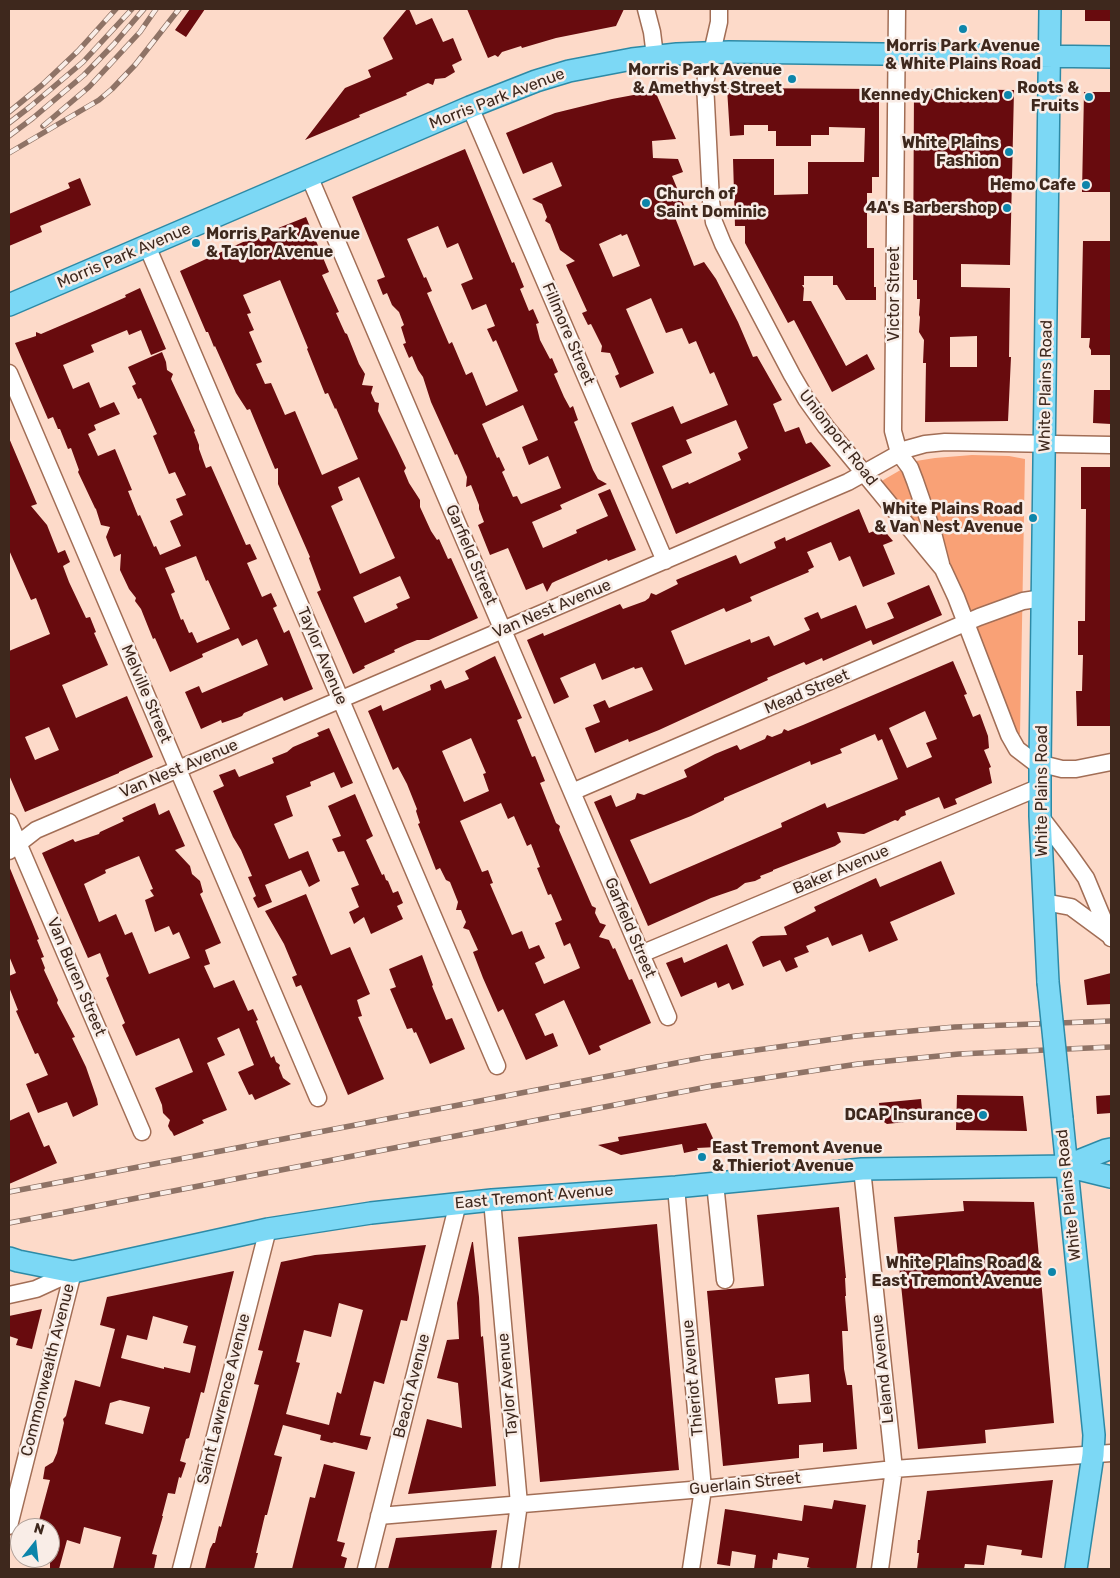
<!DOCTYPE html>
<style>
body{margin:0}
#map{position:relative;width:1120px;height:1578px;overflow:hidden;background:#fddac9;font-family:Rubik,sans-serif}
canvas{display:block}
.frame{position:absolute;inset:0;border:10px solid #3e281d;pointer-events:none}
.north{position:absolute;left:10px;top:1518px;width:50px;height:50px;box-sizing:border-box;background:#f9ede7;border:1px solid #ae9e96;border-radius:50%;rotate:16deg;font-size:14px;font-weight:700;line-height:20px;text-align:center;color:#3e281d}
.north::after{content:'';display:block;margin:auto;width:18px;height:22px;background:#0d85aa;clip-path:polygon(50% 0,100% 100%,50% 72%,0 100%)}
</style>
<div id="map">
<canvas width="1120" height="1578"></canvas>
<div class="frame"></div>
<div class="north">N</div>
</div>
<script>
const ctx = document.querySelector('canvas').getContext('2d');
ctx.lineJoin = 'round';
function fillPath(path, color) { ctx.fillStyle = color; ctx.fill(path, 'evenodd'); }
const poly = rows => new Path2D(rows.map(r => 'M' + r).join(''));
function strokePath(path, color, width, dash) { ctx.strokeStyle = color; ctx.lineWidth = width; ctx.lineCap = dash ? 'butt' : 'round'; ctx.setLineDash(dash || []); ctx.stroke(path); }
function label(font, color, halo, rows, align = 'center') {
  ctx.font = font + ' Rubik,sans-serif'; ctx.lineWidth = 5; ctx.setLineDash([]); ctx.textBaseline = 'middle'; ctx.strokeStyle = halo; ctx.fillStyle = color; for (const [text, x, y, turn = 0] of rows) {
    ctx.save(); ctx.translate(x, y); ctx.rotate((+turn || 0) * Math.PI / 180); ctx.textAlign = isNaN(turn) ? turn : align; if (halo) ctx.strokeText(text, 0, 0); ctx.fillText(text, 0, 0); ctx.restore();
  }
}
fillPath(poly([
 [972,455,1009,456,1025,459,1020,734,1015,734,952,568,883,485,882,481,885,479,916,461,935,458]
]), '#f9a176');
fillPath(poly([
 [190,9,205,9,186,37,175,30],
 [407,9,409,9,416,25,432,18,443,42,453,38,462,60,452,65,455,72,445,78,435,79,433,85,428,83,406,93,407,95,359,115,360,117,305,140,345,88,371,77,368,70,393,59,383,38],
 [467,9,624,9,616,26,556,38,522,48,521,46,502,52,498,57,495,55,488,58],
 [1085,9,1111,9,1111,21,1085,21],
 [727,88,879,89,879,177,872,177,872,193,867,193,867,248,874,248,874,287,876,287,876,300,846,300,837,285,833,285,833,276,804,276,804,285,802,285,804,288,803,301,811,301,846,366,867,354,875,369,832,392,794,320,788,323,745,243,745,226,735,226,733,159,774,159,774,195,808,194,808,162,864,162,865,128,829,127,829,135,811,135,811,146,776,146,776,131,768,131,768,125,744,125,744,135,730,136],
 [914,89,1014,90,1010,265,961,264,961,287,1010,288,1009,357,1011,357,1008,421,925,422,926,363,923,363,924,340,919,332,920,317,919,315,920,299,917,299,917,280,913,280],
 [977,336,977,367,950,367,950,337],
 [655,91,676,139,652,141,653,158,678,159,683,172,672,176,686,210,674,215,694,266,704,262,716,279,738,322,753,357,757,356,782,400,773,404,785,432,799,427,806,444,811,442,831,466,676,534,631,423,673,406,681,424,728,405,714,372,710,374,696,341,689,344,682,328,666,333,651,298,626,309,654,373,620,388,615,376,619,374,610,353,601,352,602,346,591,324,588,325,582,313,587,311,566,265,575,261,560,250,550,224,545,221,547,217,542,204,532,199,562,186,552,162,523,174,506,133,555,113,612,99],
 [621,234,622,236,627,234,640,266,613,277,599,244],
 [736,420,748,448,738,453,741,460,689,484,688,482,672,489,662,466,692,453,686,440],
 [1084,92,1111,92,1111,192,1082,192],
 [465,149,512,263,514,262,524,287,520,289,529,311,533,309,539,323,536,324,540,340,550,359,552,358,558,372,554,374,564,397,570,408,573,406,578,420,574,422,593,470,598,479,607,484,560,505,562,509,532,522,543,548,577,533,576,530,608,516,598,494,610,489,636,550,608,561,607,559,556,581,552,583,547,592,543,583,526,590,508,548,490,555,478,525,484,522,479,509,479,505,471,485,466,487,467,477,464,470,457,454,455,455,431,402,423,377,418,370,412,356,409,358,403,344,406,343,401,327,404,325,399,312,392,305,387,293,383,295,377,280,385,277,352,197],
 [438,226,447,248,458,243,473,279,461,284,472,310,486,304,495,326,487,329,493,342,496,340,518,391,486,406,472,372,466,375,452,342,449,344,427,293,432,291,426,277,424,278,407,239],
 [523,405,538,440,522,447,529,465,548,456,561,488,521,504,517,496,513,497,502,472,505,470,499,457,497,458,482,424],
 [80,178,91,205,40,226,42,232,9,246,9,214,70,188,68,183],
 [306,217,329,272,322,275,339,312,336,313,345,333,347,334,359,364,365,374,362,385,373,386,371,393,375,402,379,403,378,411,397,449,406,468,404,471,409,483,420,500,420,507,431,531,437,540,439,539,448,559,451,558,478,618,429,640,417,640,405,645,394,650,395,652,364,666,365,668,353,674,317,592,321,590,309,558,310,557,278,484,278,468,275,469,250,409,247,410,236,393,215,346,214,347,208,332,206,332,180,271,243,242],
 [280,280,308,348,307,349,325,394,328,393,335,409,336,408,358,459,322,475,295,411,285,415,271,383,265,384,256,364,262,362,249,332,254,330,247,314,251,313,243,295],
 [359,477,395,558,360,574,331,506,343,500,338,487],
 [400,576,410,598,396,604,398,608,365,623,353,597],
 [1083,241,1111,241,1111,355,1091,355,1091,350,1089,347,1090,338,1081,338],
 [140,288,166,349,151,355,141,330,129,335,127,330,91,345,94,352,63,365,73,389,89,382,100,408,114,402,120,414,94,425,96,430,88,434,98,456,115,449,132,490,128,491,138,516,140,515,154,547,156,546,160,555,181,546,170,521,183,515,176,499,186,495,175,472,169,474,153,436,157,434,141,398,138,399,132,386,136,384,128,367,162,352,166,362,167,370,173,374,171,379,195,431,194,432,199,445,199,449,206,468,211,466,246,545,250,544,257,559,247,563,262,597,271,593,277,606,273,608,284,633,289,630,313,689,284,701,282,697,244,713,242,716,237,718,222,723,221,720,201,729,185,692,199,686,202,693,268,665,257,639,242,646,238,638,202,654,203,657,170,672,155,638,153,639,141,609,135,601,136,598,129,589,120,570,121,554,114,557,109,545,106,537,110,527,101,525,96,509,95,508,78,472,79,470,71,448,68,449,60,429,58,429,53,417,48,419,15,343,36,336,36,332,41,334,90,313,126,297,125,295],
 [196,556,206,581,208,580,230,629,197,643,192,632,189,633,183,619,181,620,171,594,175,592,165,568],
 [1094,390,1111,390,1111,424,1093,423],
 [9,438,37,504,31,506,47,525,58,553,65,550,70,562,63,566,69,582,86,618,90,617,96,632,94,633,108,665,62,685,76,718,127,696,153,757,119,772,119,773,25,812,9,775,9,651,50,634,36,598,31,600,9,550],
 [49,727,59,750,35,760,25,737],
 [1081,467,1111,467,1111,726,1077,726,1076,691,1082,691,1083,655,1078,655,1078,621,1085,621,1086,509,1081,509],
 [859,509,869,533,882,528,893,541,883,545,895,574,863,587,850,556,839,561,831,542,807,552,814,567,808,570,809,572,750,597,752,601,726,612,724,608,671,631,685,665,750,639,751,643,769,636,774,646,810,630,804,618,818,612,821,619,856,605,866,629,894,618,887,603,929,585,942,615,873,645,871,640,823,661,822,658,806,665,804,662,767,678,768,680,659,730,629,742,628,739,595,753,585,728,600,722,593,705,605,700,609,708,653,690,642,667,635,669,634,667,602,680,595,663,560,678,569,697,554,704,527,640,543,633,544,636,620,604,623,609,645,601,649,598,651,593,656,595,678,584,676,580,736,555,740,564,776,548,774,542,785,537,786,541],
 [495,656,522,718,517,720,532,757,535,756,545,781,540,783,556,823,560,826,559,830,592,906,596,908,595,913,600,923,606,925,599,937,609,940,613,949,615,948,629,980,632,979,651,1023,599,1046,601,1050,589,1055,564,1000,535,1014,545,1036,553,1033,558,1046,526,1060,503,1009,498,1012,483,978,473,952,478,950,469,930,463,928,466,922,461,910,456,910,458,902,450,882,446,880,440,868,436,870,431,857,418,824,420,823,416,811,417,809,407,784,398,767,393,770,368,711,381,705,383,711,431,690,430,685,441,680,445,689,469,679,465,671],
 [471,738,486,773,483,774,489,791,464,802,442,751],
 [501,803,508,819,514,816,527,846,531,844,540,867,537,868,548,895,551,894,562,920,555,923,564,946,570,943,580,968,544,984,535,963,545,958,539,945,529,949,522,931,512,935,490,884,493,883,488,870,482,872,460,821],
 [953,661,967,694,964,695,973,717,980,714,988,736,989,748,984,750,991,767,989,768,992,783,955,799,957,804,944,809,939,797,905,811,906,815,901,817,898,821,895,820,864,834,837,832,841,842,835,846,773,870,773,871,760,876,761,878,755,881,745,883,737,889,711,898,648,926,594,802,611,795,616,807,635,799,637,793,644,795,687,777,684,770,715,754,737,745,740,750,765,739,767,735,772,737,782,733,784,729,788,731,803,725],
 [925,711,937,739,926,743,932,757,907,768,889,728],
 [875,734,878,741,882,739,898,779,827,808,825,803,781,823,782,827,650,884,630,840,691,816,724,800,724,798,810,761,811,765,842,753,840,749],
 [329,728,353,783,341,788,334,772,310,782,311,786,286,796,293,816,274,824,289,859,308,851,320,881,309,887,301,870,265,885,272,902,258,908,253,898,256,896,248,877,252,876,241,850,233,837,213,791,224,786,219,775,235,769,239,777,274,763,272,758,287,752,293,747,319,736,317,733],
 [355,794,373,836,366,840,382,875,384,874,386,880,388,881,393,893,398,891,403,903,397,906,403,919,371,934,364,917,354,924,349,912,359,907,351,888,359,885,344,851,338,852,332,839,341,836,328,806],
 [155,803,159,815,169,810,185,846,175,850,190,866,192,874,200,881,203,892,200,894,221,943,205,950,210,964,204,966,214,988,234,980,248,1011,253,1009,258,1020,256,1021,271,1058,274,1056,276,1062,280,1065,279,1068,283,1078,291,1084,255,1100,252,1094,249,1095,238,1072,254,1065,239,1028,217,1038,225,1055,207,1063,227,1110,202,1120,204,1123,174,1136,172,1132,170,1130,168,1126,170,1120,163,1113,162,1105,155,1088,193,1072,179,1038,136,1056,122,1025,125,1023,106,978,109,976,100,953,88,958,42,853,73,839,75,842,99,834,100,832,124,821,122,818],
 [139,856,153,889,150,890,154,896,145,900,155,932,169,926,173,935,179,932,190,958,149,974,132,932,125,935,116,914,99,922,84,884,106,873,105,870],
 [941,861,955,894,890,922,898,940,869,952,862,934,832,946,828,937,806,946,809,952,794,958,798,967,786,972,780,960,763,967,752,942,757,938,761,936,787,935,784,927,816,911,814,907,876,878,880,887],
 [9,866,39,939,37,940,44,957,41,958,45,968,44,970,58,1000,57,1003,75,1037,72,1038,86,1067,97,1099,98,1105,73,1117,67,1102,38,1113,26,1084,48,1075,38,1053,35,1054,16,1011,18,1010,9,987,9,976,16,973,9,956],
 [306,894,331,955,350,947,370,994,357,1000,362,1016,358,1017,384,1079,348,1095,301,985,296,987,292,977,297,975,284,944,265,911],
 [727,944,744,985,732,990,729,983,718,988,716,982,681,997,666,963,682,957,684,963],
 [422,955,433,985,432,986,446,1020,452,1018,465,1049,430,1064,416,1032,414,1033,412,1028,407,1029,390,989,396,987,389,969],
 [1111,973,1111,1004,1087,1005,1084,980],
 [957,1095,1023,1096,1027,1131,956,1130],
 [1111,1095,1111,1113,1097,1114,1096,1096],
 [921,1099,923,1120,887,1124,881,1120,879,1103],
 [29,1112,44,1147,49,1145,57,1163,9,1184,9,1121],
 [706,1123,717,1147,697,1148,698,1150,684,1153,682,1144,621,1155,598,1145,619,1141,618,1137],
 [963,1201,1034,1202,1054,1423,985,1430,986,1443,918,1449,894,1217,964,1211],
 [839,1207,846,1278,845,1278,846,1296,845,1296,848,1331,842,1331,844,1369,847,1385,852,1385,857,1449,823,1452,823,1443,799,1445,799,1458,723,1466,707,1291,764,1286,757,1215],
 [809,1374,811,1402,778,1404,775,1378],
 [657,1224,679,1470,540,1482,518,1237],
 [472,1242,473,1242,479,1297,481,1337,483,1336,496,1486,408,1494,427,1419,462,1428,458,1383,437,1378,447,1340,459,1339,457,1303],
 [426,1245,407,1321,401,1320,384,1384,374,1381,360,1435,371,1437,367,1450,334,1442,332,1443,320,1440,321,1435,283,1425,274,1455,282,1457,267,1515,265,1515,256,1553,258,1553,254,1569,205,1569,210,1549,213,1543,215,1543,219,1526,221,1527,253,1408,259,1385,254,1384,263,1351,258,1350,281,1262,315,1255],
 [339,1303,363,1310,341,1394,337,1392,329,1425,286,1414,300,1363,296,1362,304,1330,331,1337],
 [234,1271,204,1393,201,1392,189,1438,186,1439,180,1461,186,1463,181,1478,179,1477,175,1494,168,1493,162,1516,163,1516,152,1554,157,1555,154,1569,113,1569,121,1537,84,1527,80,1544,67,1540,59,1569,50,1569,50,1528,37,1528,50,1480,43,1479,45,1467,53,1462,57,1453,64,1423,63,1419,66,1416,75,1380,100,1387,115,1329,100,1325,107,1297],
 [153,1316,188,1326,183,1343,196,1346,190,1373,164,1367,164,1369,121,1358,127,1335,147,1340],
 [120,1400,150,1407,143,1434,105,1424,110,1403],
 [42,1309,32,1349,16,1345,18,1339,9,1336,9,1316],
 [324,1464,355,1472,337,1541,345,1543,341,1556,347,1558,344,1569,292,1569,310,1497,315,1498],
 [1053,1480,1042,1558,1021,1555,1022,1550,987,1545,984,1565,965,1564,964,1569,917,1569,919,1553,917,1553,918,1540,920,1540,927,1491],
 [834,1500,866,1505,856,1569,814,1569,807,1567,809,1558,778,1553,777,1560,773,1559,772,1569,754,1569,756,1555,732,1551,730,1566,717,1564,725,1509,802,1521,804,1505,832,1509],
 [497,1530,491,1569,388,1569,396,1538]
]), '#680b0e');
const minor = poly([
 [646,9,652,32,655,56],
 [719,9,719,22,705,83,711,201,714,222,723,244,792,375,806,399,826,427,943,569,956,597,1009,735,1017,749,1034,762,1062,769,1076,769,1111,762],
 [897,9,893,431,899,453,910,468,915,481,933,533,941,564],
 [470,107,665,561],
 [309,176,668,1017],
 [147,246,497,1066],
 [9,373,318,1098],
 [572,792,979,617,1023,601,1043,598],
 [1040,816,1069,854,1086,878,1111,938],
 [9,822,142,1132],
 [9,851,36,830,848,482,907,449,925,444,945,442,1111,445],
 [1044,902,1071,907,1109,935],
 [641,954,1040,787],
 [862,1169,894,1469,880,1569],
 [715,1183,725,1280],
 [676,1187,703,1489,691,1569],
 [492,1200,519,1504,510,1569],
 [9,1295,36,1289,73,1272],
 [379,1516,703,1489,894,1469,1111,1453],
 [9,1526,73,1272],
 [181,1569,268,1229],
 [366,1569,458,1203]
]);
const major = poly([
 [9,305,470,107,536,81,569,71,632,59,677,54,729,52,1111,57],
 [1048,982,1040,816,1040,764,1050,9],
 [1062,1119,1094,1435,1093,1455,1076,1569],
 [1066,1166,1106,1150,1111,1149],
 [9,1258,18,1261,73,1272,268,1229,371,1213,492,1200,676,1187,862,1169,1066,1166,1111,1177]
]);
strokePath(minor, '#a26e56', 19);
strokePath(major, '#2d8aa6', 24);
strokePath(minor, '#fff', 16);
strokePath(major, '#7cd8f5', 21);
const rail = poly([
 [9,112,42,85,78,51,116,9],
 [9,123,31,106,83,62,132,9],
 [43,126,89,87,140,32,156,9],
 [9,136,33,118,84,75,114,44,144,9],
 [9,153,99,100,112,89,135,65,179,9],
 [9,1192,707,1057,856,1036,955,1027,1111,1021],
 [9,1223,712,1086,858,1064,959,1054,1111,1047]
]);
strokePath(rail, '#8f7366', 5.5);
strokePath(rail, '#f9ede7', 4, [11]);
const majorBridge = poly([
 [1048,982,1062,1119]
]);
strokePath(majorBridge, '#2d8aa6', 24, []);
strokePath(majorBridge, '#7cd8f5', 21);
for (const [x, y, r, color] of [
 [963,29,5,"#0d85aa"],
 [792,79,5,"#0d85aa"],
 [1008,95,5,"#0d85aa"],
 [1089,97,5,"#0d85aa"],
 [1009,152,5,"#0d85aa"],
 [1086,185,5,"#0d85aa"],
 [646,203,5,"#0d85aa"],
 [1007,208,5,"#0d85aa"],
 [196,243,5,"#0d85aa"],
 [1033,518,5,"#0d85aa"],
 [983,1115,5,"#0d85aa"],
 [702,1157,5,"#0d85aa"],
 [1052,1272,5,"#0d85aa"]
]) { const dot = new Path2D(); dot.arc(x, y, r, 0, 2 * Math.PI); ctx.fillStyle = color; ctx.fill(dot); strokePath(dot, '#f9ede7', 2); }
label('bold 16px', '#3e281d', '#f9ede7', [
 ["Morris Park Avenue",963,46,"center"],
 ["& White Plains Road",963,64,"center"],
 ["Morris Park Avenue",782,70],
 ["& Amethyst Street",782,88],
 ["Roots &",1079,88],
 ["Fruits",1079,106],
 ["Kennedy Chicken",998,95],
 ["White Plains",999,143],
 ["Fashion",999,161],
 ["Hemo Cafe",1076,185],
 ["Church of",656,194,"left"],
 ["Saint Dominic",656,212,"left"],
 ["4A's Barbershop",997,208],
 ["Morris Park Avenue",206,234,"left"],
 ["& Taylor Avenue",206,252,"left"],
 ["White Plains Road",1023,509],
 ["& Van Nest Avenue",1023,527],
 ["DCAP Insurance",973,1115],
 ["East Tremont Avenue",712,1148,"left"],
 ["& Thieriot Avenue",712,1166,"left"],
 ["White Plains Road &",1042,1263],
 ["East Tremont Avenue",1042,1281]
], 'right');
label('16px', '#3e281d', '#f9ede7', [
 ["Morris Park Avenue",497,99,-21],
 ["Morris Park Avenue",124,256,-23],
 ["Victor Street",894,294,-90],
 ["Fillmore Street",568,334,67],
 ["White Plains Road",1046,386,-89],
 ["Unionport Road",838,438,52],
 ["Garfield Street",471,555,67],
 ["Van Nest Avenue",552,609,-23],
 ["Taylor Avenue",322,656,67],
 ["Mead Street",807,692,-23],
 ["Melville Street",146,694,67],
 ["Van Nest Avenue",179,769,-23],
 ["White Plains Road",1042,791,-90],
 ["Baker Avenue",841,870,-23],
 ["Garfield Street",630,928,67],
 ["Van Buren Street",76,977,67],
 ["White Plains Road",1069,1195,-96],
 ["East Tremont Avenue",534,1197,-5],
 ["Leland Avenue",883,1369,-96],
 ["Commonwealth Avenue",48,1370,-76],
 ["Thieriot Avenue",693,1378,-95],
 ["Taylor Avenue",508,1385,-95],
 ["Beach Avenue",412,1386,-76],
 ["Saint Lawrence Avenue",224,1399,-76],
 ["Guerlain Street",745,1484,-6]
]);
</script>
